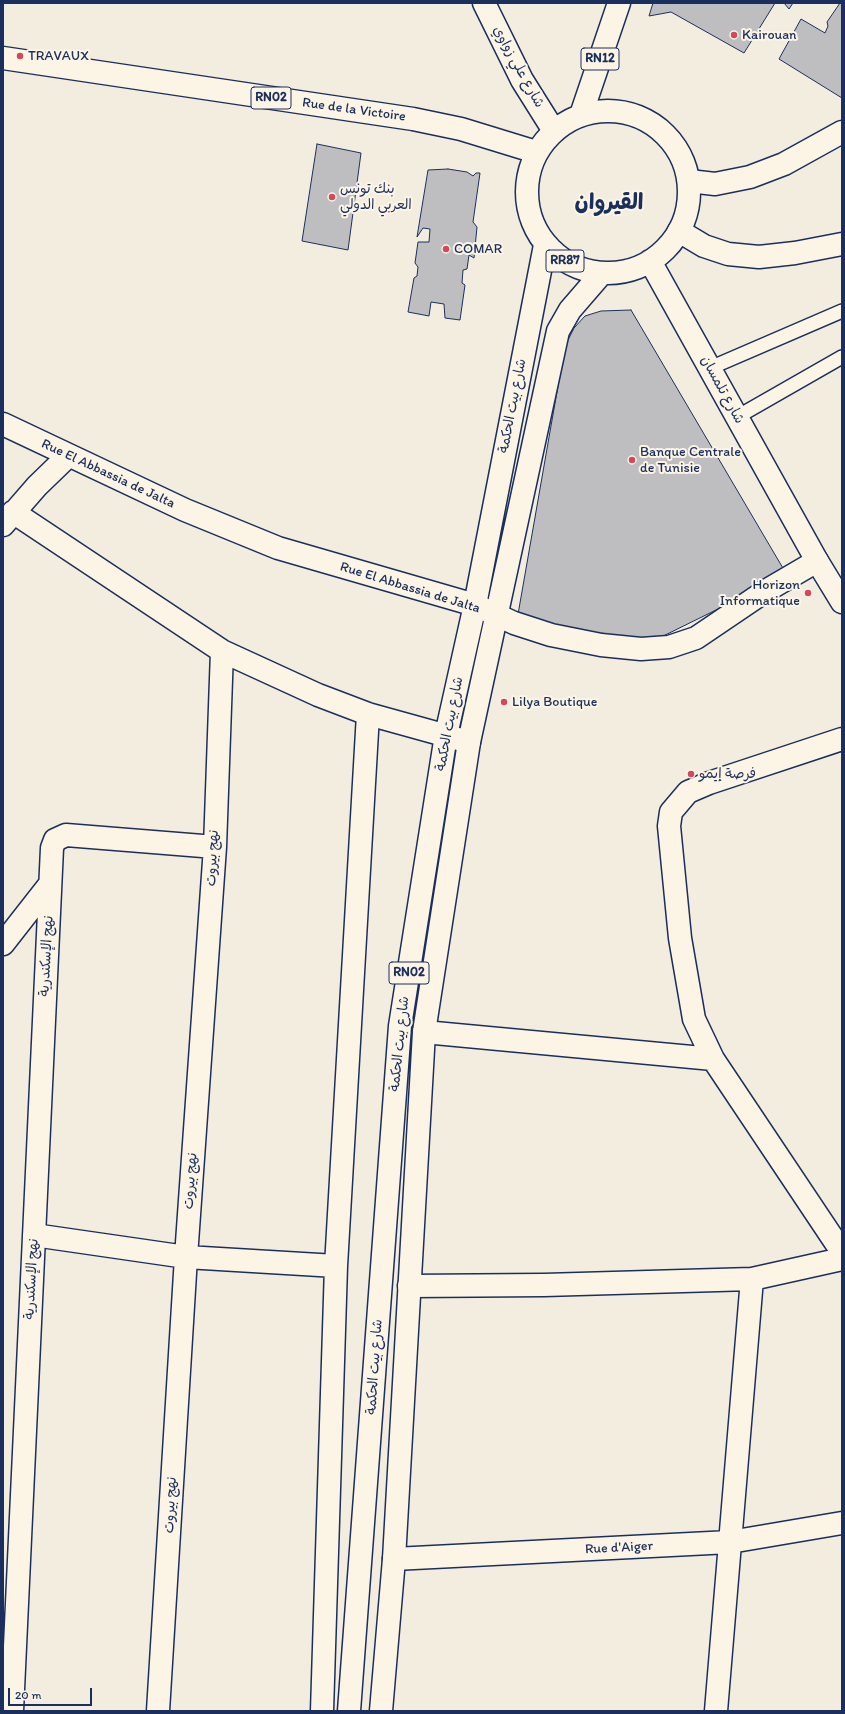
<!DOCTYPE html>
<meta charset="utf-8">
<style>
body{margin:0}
#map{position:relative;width:845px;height:1714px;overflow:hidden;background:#f3ede0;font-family:Itim,sans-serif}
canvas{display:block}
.frame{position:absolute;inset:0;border:4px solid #1b2f5e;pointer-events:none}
.scale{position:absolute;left:8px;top:1688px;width:84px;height:18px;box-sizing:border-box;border:2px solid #1b2f5e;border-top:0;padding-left:5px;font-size:12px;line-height:14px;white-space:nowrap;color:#1b2f5e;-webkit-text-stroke:3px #fcf5e5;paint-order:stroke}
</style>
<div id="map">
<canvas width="845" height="1714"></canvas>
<div class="frame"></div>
<div class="scale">20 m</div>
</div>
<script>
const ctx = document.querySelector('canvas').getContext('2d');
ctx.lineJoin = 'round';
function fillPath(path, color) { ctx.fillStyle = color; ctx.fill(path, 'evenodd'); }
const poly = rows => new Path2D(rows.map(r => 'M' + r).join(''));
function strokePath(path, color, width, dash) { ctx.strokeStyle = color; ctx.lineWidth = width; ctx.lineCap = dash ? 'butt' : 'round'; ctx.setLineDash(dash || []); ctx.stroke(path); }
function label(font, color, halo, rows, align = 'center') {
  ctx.font = font + ' Itim,"Playpen Sans Arabic",sans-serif'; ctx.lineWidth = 4; ctx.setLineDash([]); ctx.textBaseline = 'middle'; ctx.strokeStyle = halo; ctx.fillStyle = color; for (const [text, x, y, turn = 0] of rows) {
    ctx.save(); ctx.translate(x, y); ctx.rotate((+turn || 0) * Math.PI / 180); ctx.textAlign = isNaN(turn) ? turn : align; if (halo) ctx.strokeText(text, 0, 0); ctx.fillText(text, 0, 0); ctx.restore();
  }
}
const building = poly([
 [653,3,775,3,744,53,671,12,649,16,653,3],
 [784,3,793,3,789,9,784,3],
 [840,3,842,3,842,98,779,59,801,19,825,33,828,26,827,22,840,3],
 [317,144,361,153,348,250,302,241,317,144],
 [448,169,467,172,473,176,476,173,480,173,473,222,477,227,474,258,469,255,467,269,463,270,462,283,465,285,460,320,445,318,444,304,431,302,429,316,408,312,414,278,417,276,418,267,415,263,418,242,429,242,430,229,423,228,417,237,428,170,448,169],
 [631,310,787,575,649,643,517,620,565,346,574,328,585,316,601,311,631,310]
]);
fillPath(building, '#bebec0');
strokePath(building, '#1b2f5e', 1);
const lane = poly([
 [710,368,842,311],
 [737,417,842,357]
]);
const street = poly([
 [689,181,715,184,750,177,784,164,842,132],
 [679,231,704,246,728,254,759,257,795,253,842,244],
 [3,424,185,510,278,548,475,605,514,623,551,635,601,645,641,649,669,647,696,638,764,592,817,561],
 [13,512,222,651,318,695,368,714,469,742],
 [3,525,37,486,68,456],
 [842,739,709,783,688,792,671,812,669,826,680,938,694,1019,713,1059,842,1252],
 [3,944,50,884],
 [424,1032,713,1059],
 [34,1235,186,1257,336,1266],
 [409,1286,544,1285,752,1279,842,1259],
 [394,1559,730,1542,842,1523],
 [12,1711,52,848,55,840,66,835,215,847],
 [158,1711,186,1257,215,847,222,651],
 [322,1711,336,1266,368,714],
 [716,1711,752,1279]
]);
const secondary = poly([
 [484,3,522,80,554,131]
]);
const primary = poly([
 [3,58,413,119,461,129,536,152],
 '527 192a81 81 0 1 1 162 0a81 81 0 1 1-162 0Z',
 [581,115,619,3],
 [650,261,817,561,842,602],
 [349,1711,400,1026,446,735,475,605,545,245],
 [381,1711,394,1559,424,1032,469,742,558,331,570,310,602,273]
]);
strokePath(lane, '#1b2f5e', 16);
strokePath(street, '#1b2f5e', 25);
strokePath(secondary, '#1b2f5e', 25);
strokePath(primary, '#1b2f5e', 25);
strokePath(lane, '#fcf5e5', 13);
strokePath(street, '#fcf5e5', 22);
strokePath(secondary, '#fcf5e5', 22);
strokePath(primary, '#fcf5e5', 22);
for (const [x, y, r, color] of [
 [734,35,4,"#d1495b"],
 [20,56,4,"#d1495b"],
 [332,197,4,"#d1495b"],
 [446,249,4,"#d1495b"],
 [632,460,4,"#d1495b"],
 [808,593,4,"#d1495b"],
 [504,702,4,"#d1495b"],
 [691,774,4,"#d1495b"]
]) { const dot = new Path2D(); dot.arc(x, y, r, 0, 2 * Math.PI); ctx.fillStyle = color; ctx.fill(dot); strokePath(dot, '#fcf5e5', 1.5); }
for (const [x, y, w] of [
 [600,59,38],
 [271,98,40],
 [565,261,38],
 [409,973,40]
]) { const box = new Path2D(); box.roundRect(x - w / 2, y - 11, w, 22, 3); ctx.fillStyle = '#fcf5e5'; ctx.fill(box); strokePath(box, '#1b2f5e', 1); }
label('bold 13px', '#1b2f5e', null, [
 ["RN12",600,59],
 ["RN02",271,98],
 ["RR87",565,261],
 ["RN02",409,973]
]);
label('14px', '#1b2f5e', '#fcf5e5', [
 ["Kairouan",742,35],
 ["TRAVAUX",28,56],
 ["بنك تونس",340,189],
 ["العربي الدولي",340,205],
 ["COMAR",454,249],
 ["Banque Centrale",640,452],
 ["de Tunisie",640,468],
 ["Horizon",800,585,"right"],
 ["Informatique",800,601,"right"],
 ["Lilya Boutique",512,702],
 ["فرصة إيمو",699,774]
], 'left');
label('14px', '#1b2f5e', '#fcf5e5', [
 ["شارع علي زواوي",518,67,61],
 ["Rue de la Victoire",354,110,8],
 ["شارع تلمسان",722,390,61],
 ["شارع بيت الحكمة",513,406,-79],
 ["Rue El Abbassia de Jalta",108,474,25],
 ["Rue El Abbassia de Jalta",410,588,17],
 ["شارع بيت الحكمة",450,724,-79],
 ["نهج بيروت",213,858,-87],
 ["نهج الإسكندرية",47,956,-87],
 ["شارع بيت الحكمة",400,1044,-84],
 ["نهج بيروت",191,1181,-86],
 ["نهج الإسكندرية",32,1279,-87],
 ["شارع بيت الحكمة",375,1367,-86],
 ["نهج بيروت",171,1505,-87],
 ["Rue d'Aiger",619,1548,-3]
]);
label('bold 22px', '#1b2f5e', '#fcf5e5', [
 ["القيروان",609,203]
]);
</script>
